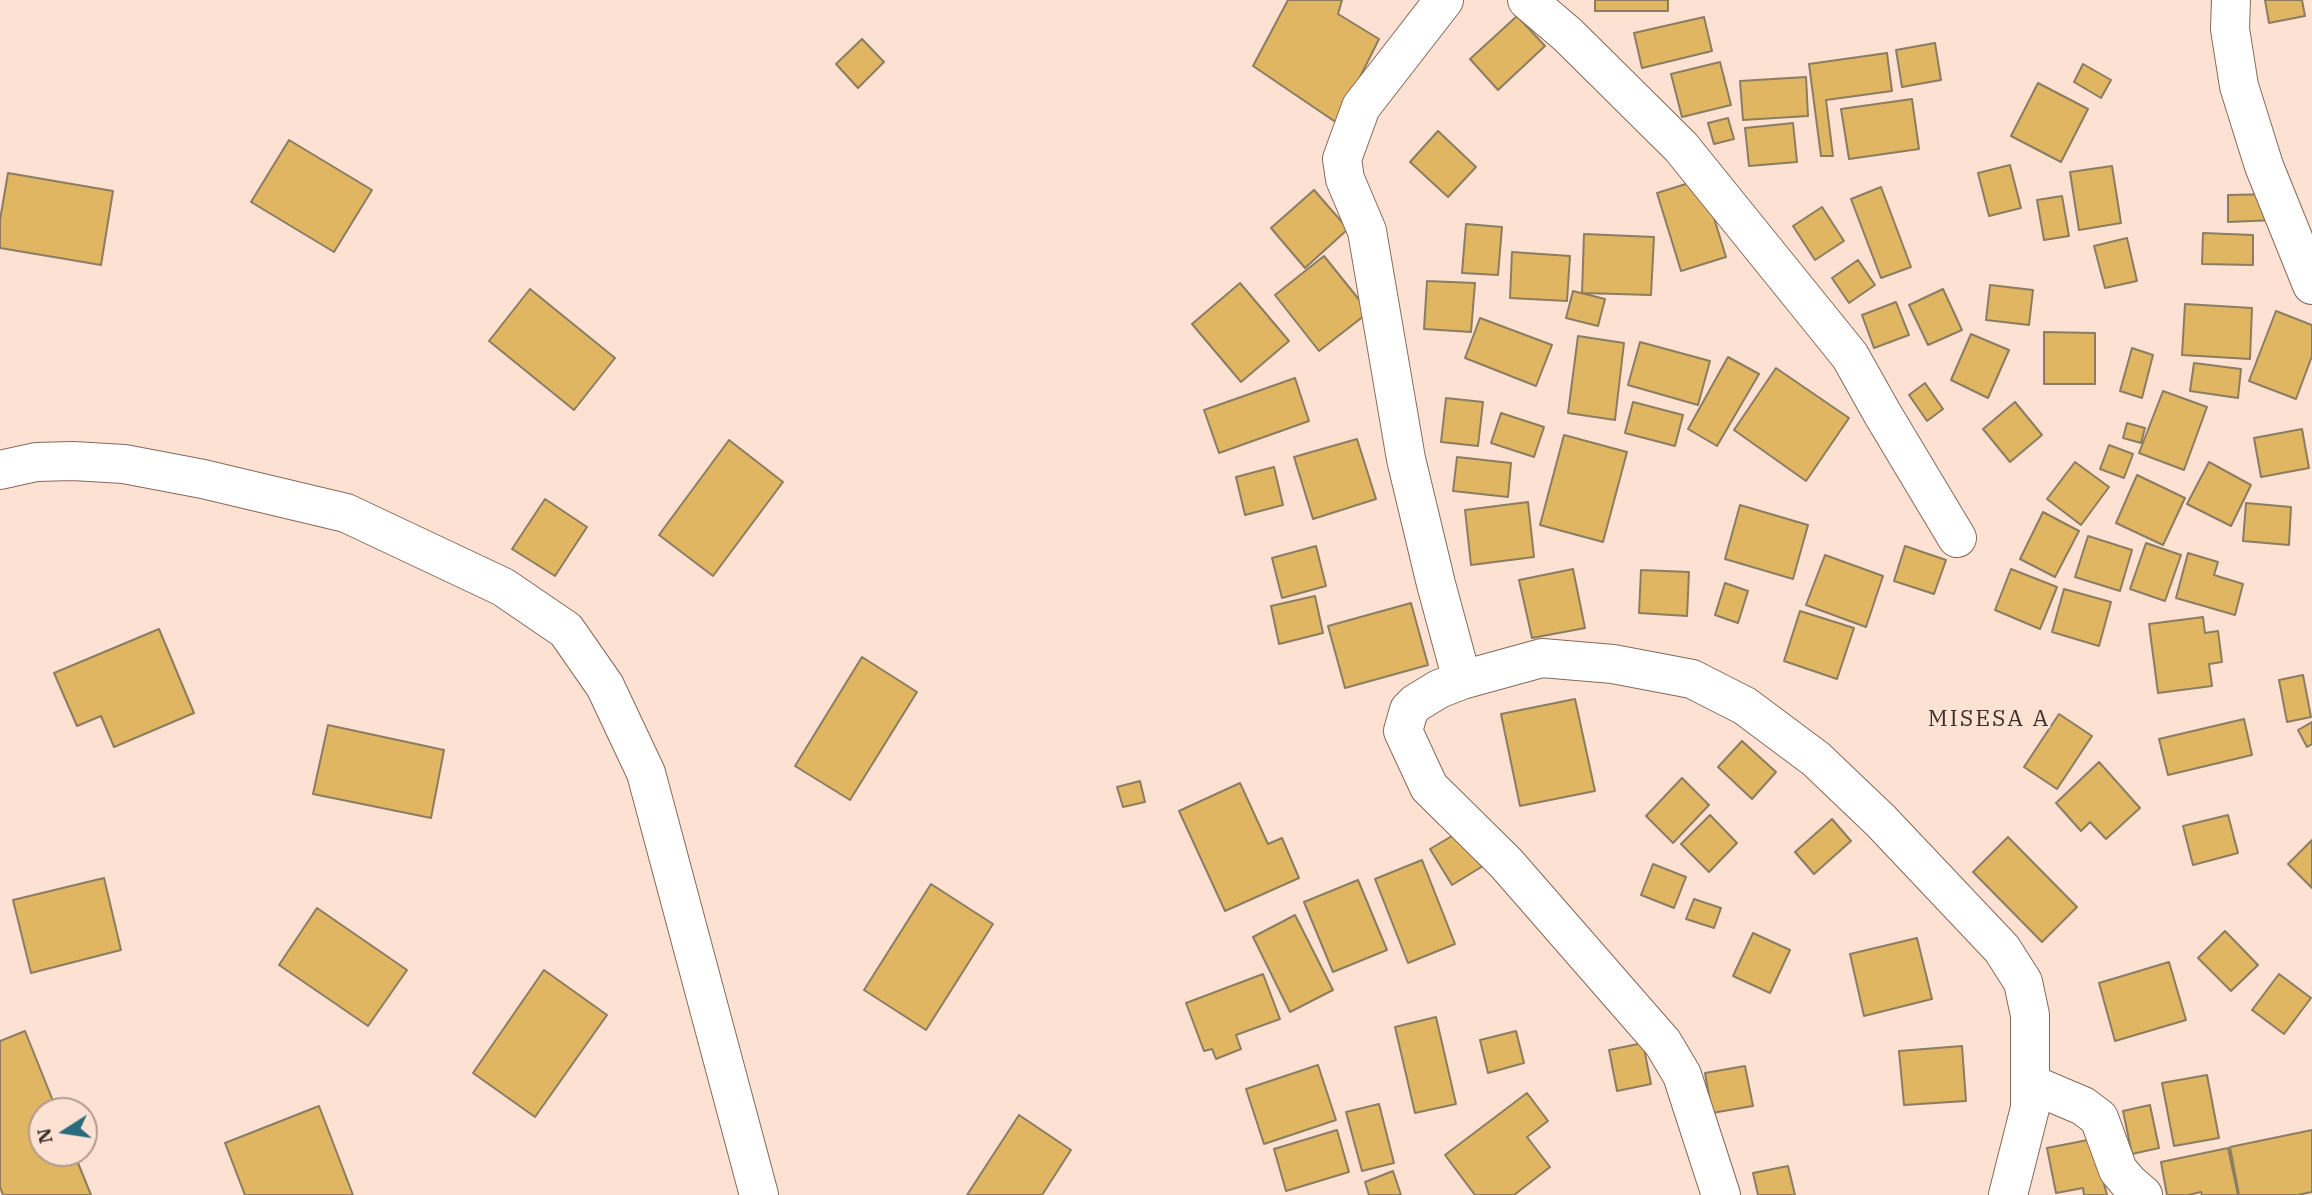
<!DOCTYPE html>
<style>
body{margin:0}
#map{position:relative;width:2312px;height:1195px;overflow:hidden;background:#fde2d4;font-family:"IBM Plex Serif",serif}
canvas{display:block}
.north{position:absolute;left:28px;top:1097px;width:70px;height:70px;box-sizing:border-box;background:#fde2d4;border:2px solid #b19b90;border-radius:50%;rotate:258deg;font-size:19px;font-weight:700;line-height:28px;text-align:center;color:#3e312a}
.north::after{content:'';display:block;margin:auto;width:24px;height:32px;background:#296c7e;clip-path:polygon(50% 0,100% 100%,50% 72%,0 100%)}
</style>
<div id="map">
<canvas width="2312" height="1195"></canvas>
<div class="north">N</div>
</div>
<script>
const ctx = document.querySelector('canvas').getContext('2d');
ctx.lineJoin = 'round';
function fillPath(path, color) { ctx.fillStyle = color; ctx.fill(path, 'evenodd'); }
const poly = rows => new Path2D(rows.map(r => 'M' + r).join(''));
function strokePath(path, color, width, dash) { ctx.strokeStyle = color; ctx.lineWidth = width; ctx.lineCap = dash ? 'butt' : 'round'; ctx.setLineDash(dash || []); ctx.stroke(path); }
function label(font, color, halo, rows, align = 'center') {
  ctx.font = font + ' "IBM Plex Serif",serif'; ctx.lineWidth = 5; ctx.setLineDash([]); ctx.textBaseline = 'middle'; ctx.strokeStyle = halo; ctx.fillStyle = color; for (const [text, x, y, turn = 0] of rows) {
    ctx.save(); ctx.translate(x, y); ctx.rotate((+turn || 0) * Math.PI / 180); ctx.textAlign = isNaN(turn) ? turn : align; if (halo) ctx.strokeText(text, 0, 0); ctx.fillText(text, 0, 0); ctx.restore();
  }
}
const building = poly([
 [1288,0,1342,0,1338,14,1379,39,1337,123,1253,66,1288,0],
 [1595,0,1668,0,1668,11,1595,11,1595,0],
 [2265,0,2302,0,2305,16,2269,23,2265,0],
 [1517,16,1545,46,1498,90,1470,59,1517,16],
 [1704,17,1712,51,1642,68,1634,33,1704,17],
 [862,39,884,62,858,88,836,64,862,39],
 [1935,43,1941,80,1902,87,1896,50,1935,43],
 [1887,53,1892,91,1826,100,1833,156,1821,156,1809,64,1887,53],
 [1720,62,1731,105,1682,117,1671,74,1720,62],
 [2083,64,2111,80,2101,98,2074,82,2083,64],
 [1806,77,1808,116,1743,120,1740,81,1806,77],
 [2038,83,2088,109,2061,162,2011,136,2038,83],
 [1912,99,1919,149,1849,159,1841,109,1912,99],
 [1728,118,1734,139,1714,144,1708,123,1728,118],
 [1793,123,1797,162,1749,166,1745,128,1793,123],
 [1438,131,1476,167,1448,197,1410,162,1438,131],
 [289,140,372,190,334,252,251,202,289,140],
 [2010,165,2021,208,1989,216,1978,173,2010,165],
 [2112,166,2121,223,2079,230,2070,172,2112,166],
 [8,173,113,191,101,265,0,248,0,220,8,173],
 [1702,179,1726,257,1681,271,1657,193,1702,179],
 [1881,187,1911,267,1881,278,1851,199,1881,187],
 [1314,190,1348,229,1305,268,1271,228,1314,190],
 [2274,194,2275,220,2228,222,2228,195,2274,194],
 [2062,196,2069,236,2044,240,2037,200,2062,196],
 [1822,207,1844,241,1815,260,1793,226,1822,207],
 [1466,224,1502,227,1498,275,1462,273,1466,224],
 [2203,233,2253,235,2253,265,2202,264,2203,233],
 [1584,234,1654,237,1651,295,1582,293,1584,234],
 [2127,238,2137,281,2105,288,2094,246,2127,238],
 [1512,252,1570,256,1567,301,1510,298,1512,252],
 [1324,256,1369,312,1319,351,1275,295,1324,256],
 [1858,260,1875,285,1849,303,1832,278,1858,260],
 [1427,281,1475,283,1471,332,1424,329,1427,281],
 [1240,283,1289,341,1241,382,1192,324,1240,283],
 [1990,285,2033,290,2029,325,1986,320,1990,285],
 [530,289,615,358,574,410,489,341,530,289],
 [1943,289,1962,330,1928,345,1909,305,1943,289],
 [1573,291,1605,299,1598,326,1566,318,1573,291],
 [1896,302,1909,335,1874,348,1862,315,1896,302],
 [2185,304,2252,308,2250,359,2182,355,2185,304],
 [2276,311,2312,325,2312,356,2296,399,2249,381,2276,311],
 [1480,318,1552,345,1536,386,1465,358,1480,318],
 [2044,332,2095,333,2095,384,2044,384,2044,332],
 [1971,334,2009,350,1988,398,1951,380,1971,334],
 [1578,336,1624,343,1615,420,1568,413,1578,336],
 [1640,342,1710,361,1698,405,1628,385,1640,342],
 [2132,348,2153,355,2142,398,2120,391,2132,348],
 [1728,357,1759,374,1717,446,1688,429,1728,357],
 [2194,363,2241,369,2238,398,2190,391,2194,363],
 [1776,368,1849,418,1806,481,1734,430,1776,368],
 [1295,378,1309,421,1219,453,1204,410,1295,378],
 [1925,383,1943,409,1927,421,1909,395,1925,383],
 [2163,391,2207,407,2184,470,2139,453,2163,391],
 [1446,398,1483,402,1478,446,1441,442,1446,398],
 [1633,402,1683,415,1675,446,1625,433,1633,402],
 [2015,402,2042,435,2010,462,1983,429,2015,402],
 [1501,413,1544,427,1534,457,1491,443,1501,413],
 [2127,423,2145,428,2141,443,2123,438,2127,423],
 [2302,429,2309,468,2261,477,2254,438,2302,429],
 [1564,435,1627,452,1603,542,1540,525,1564,435],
 [1357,439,1376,499,1313,519,1294,457,1357,439],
 [729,440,783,482,713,576,659,535,729,440],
 [2109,445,2133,454,2124,478,2100,469,2109,445],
 [1457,457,1511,463,1508,497,1453,491,1457,457],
 [2075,462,2109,487,2081,525,2047,499,2075,462],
 [2209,462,2251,485,2231,526,2187,504,2209,462],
 [1274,467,1283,505,1245,515,1236,477,1274,467],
 [2137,475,2185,498,2163,545,2116,523,2137,475],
 [545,499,587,527,555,576,512,549,545,499],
 [1528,502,1534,557,1471,565,1465,510,1528,502],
 [2246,503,2291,507,2289,545,2243,541,2246,503],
 [1740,505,1808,525,1793,579,1725,559,1740,505],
 [2043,512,2079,531,2055,577,2020,559,2043,512],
 [2088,536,2132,550,2120,591,2075,577,2088,536],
 [2146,543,2181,555,2165,601,2130,589,2146,543],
 [1316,546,1326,586,1282,598,1272,558,1316,546],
 [1905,546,1946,560,1934,594,1894,581,1905,546],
 [2188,553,2218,562,2214,575,2243,584,2235,615,2176,598,2188,553],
 [1825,555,1883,576,1866,627,1806,605,1825,555],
 [1573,569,1585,628,1532,638,1519,580,1573,569],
 [2011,569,2057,587,2040,629,1995,610,2011,569],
 [1641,570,1689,572,1687,616,1639,613,1641,570],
 [1725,583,1748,591,1738,623,1715,615,1725,583],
 [2064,589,2111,602,2099,646,2052,632,2064,589],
 [1315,596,1323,633,1279,644,1271,606,1315,596],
 [1411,603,1428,665,1345,688,1328,626,1411,603],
 [1800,611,1854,628,1837,679,1784,661,1800,611],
 [2203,617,2205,633,2218,631,2222,662,2209,664,2212,686,2158,693,2149,624,2203,617],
 [159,629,194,713,114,747,101,716,77,726,54,673,159,629],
 [862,657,917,692,850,800,795,766,862,657],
 [2303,675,2311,717,2287,722,2279,680,2303,675],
 [1575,699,1595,791,1520,806,1501,714,1575,699],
 [2059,714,2092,736,2057,789,2024,767,2059,714],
 [2244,719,2252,755,2168,775,2159,739,2244,719],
 [2312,722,2312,744,2307,747,2298,730,2312,722],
 [328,725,444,750,431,818,313,794,328,725],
 [1742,741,1776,772,1752,799,1718,767,1742,741],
 [2099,762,2140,808,2106,839,2090,822,2081,831,2056,803,2099,762],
 [1682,778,1709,805,1673,843,1646,816,1682,778],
 [1140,781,1145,802,1123,807,1117,787,1140,781],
 [1240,783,1268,844,1282,838,1299,878,1225,911,1179,811,1240,783],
 [1710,815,1737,843,1709,872,1681,844,1710,815],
 [2228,815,2238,853,2193,865,2183,826,2228,815],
 [1832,819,1851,841,1814,874,1795,852,1832,819],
 [1462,830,1483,866,1452,885,1430,849,1462,830],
 [2008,837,2077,907,2042,942,1973,872,2008,837],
 [2312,840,2312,888,2288,864,2312,840],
 [1422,860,1455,944,1408,963,1375,879,1422,860],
 [1653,864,1686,877,1674,908,1641,895,1653,864],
 [104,878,121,950,31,973,13,900,104,878],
 [1358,880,1387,950,1333,972,1304,902,1358,880],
 [931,884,993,924,926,1030,864,990,931,884],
 [1694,899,1721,908,1714,928,1686,919,1694,899],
 [317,908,407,970,368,1026,279,965,317,908],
 [1295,915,1333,990,1290,1012,1253,937,1295,915],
 [2225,931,2258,965,2231,991,2198,958,2225,931],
 [1753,933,1790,950,1770,993,1733,976,1753,933],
 [1917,938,1932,999,1864,1016,1850,954,1917,938],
 [2169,962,2186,1020,2115,1041,2099,983,2169,962],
 [544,970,607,1015,535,1117,473,1073,544,970],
 [1263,974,1280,1019,1236,1035,1241,1049,1216,1059,1212,1049,1204,1051,1186,1003,1263,974],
 [2279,974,2311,998,2284,1034,2252,1010,2279,974],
 [1436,1017,1456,1104,1415,1113,1395,1027,1436,1017],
 [25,1031,57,1111,42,1111,42,1153,74,1153,91,1195,3,1195,0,1187,0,1041,25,1031],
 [1516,1031,1524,1063,1488,1073,1480,1040,1516,1031],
 [1643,1043,1651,1084,1617,1091,1609,1050,1643,1043],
 [1962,1046,1966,1101,1904,1105,1899,1051,1962,1046],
 [1318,1065,1336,1120,1264,1144,1246,1089,1318,1065],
 [1745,1066,1753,1106,1712,1113,1705,1073,1745,1066],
 [2207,1075,2219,1138,2174,1146,2162,1083,2207,1075],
 [1527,1093,1548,1121,1527,1137,1550,1167,1514,1195,1475,1195,1445,1155,1527,1093],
 [1379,1104,1394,1163,1362,1171,1346,1112,1379,1104],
 [2150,1105,2159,1148,2132,1154,2123,1111,2150,1105],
 [319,1106,353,1195,245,1195,225,1143,319,1106],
 [1019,1115,1071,1150,1042,1195,967,1195,1019,1115],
 [1337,1130,1349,1172,1286,1191,1274,1149,1337,1130],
 [2312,1130,2312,1192,2297,1195,2239,1195,2230,1147,2312,1130],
 [2103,1137,2111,1183,2104,1184,2107,1195,2084,1195,2083,1188,2056,1193,2047,1148,2103,1137],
 [2228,1148,2238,1195,2202,1195,2201,1192,2188,1195,2167,1195,2161,1162,2228,1148],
 [1788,1166,1795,1195,1758,1195,1753,1173,1788,1166],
 [1393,1171,1401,1195,1369,1195,1365,1182,1393,1171]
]);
fillPath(building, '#e0b663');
strokePath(building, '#8b7d61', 2);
const minor = poly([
 [1444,0,1361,107,1342,159,1345,179,1367,231,1406,459,1436,584,1462,680],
 [1527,0,1568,35,1681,147,1850,356,1882,413,1957,538],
 [2231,0,2230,29,2239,86,2264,166,2312,285],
 [0,470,36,462,73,461,124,464,203,479,346,513,503,587,566,630,605,686,646,773,759,1195],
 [2031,1084,2083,1106,2099,1118,2118,1170,2129,1183,2143,1195],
 [1721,1195,1682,1075,1663,1043,1506,863,1429,787,1403,731,1409,710,1416,703,1439,689,1462,680,1542,658,1613,664,1692,679,1745,706,1816,759,1881,821,2002,949,2023,982,2030,1015,2030,1108,2008,1195]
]);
strokePath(minor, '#856959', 40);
strokePath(minor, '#fff', 38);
ctx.letterSpacing = '2px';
label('23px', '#3e312a', '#fde2d4', [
 ["MISESA A",1989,719]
]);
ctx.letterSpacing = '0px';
</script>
